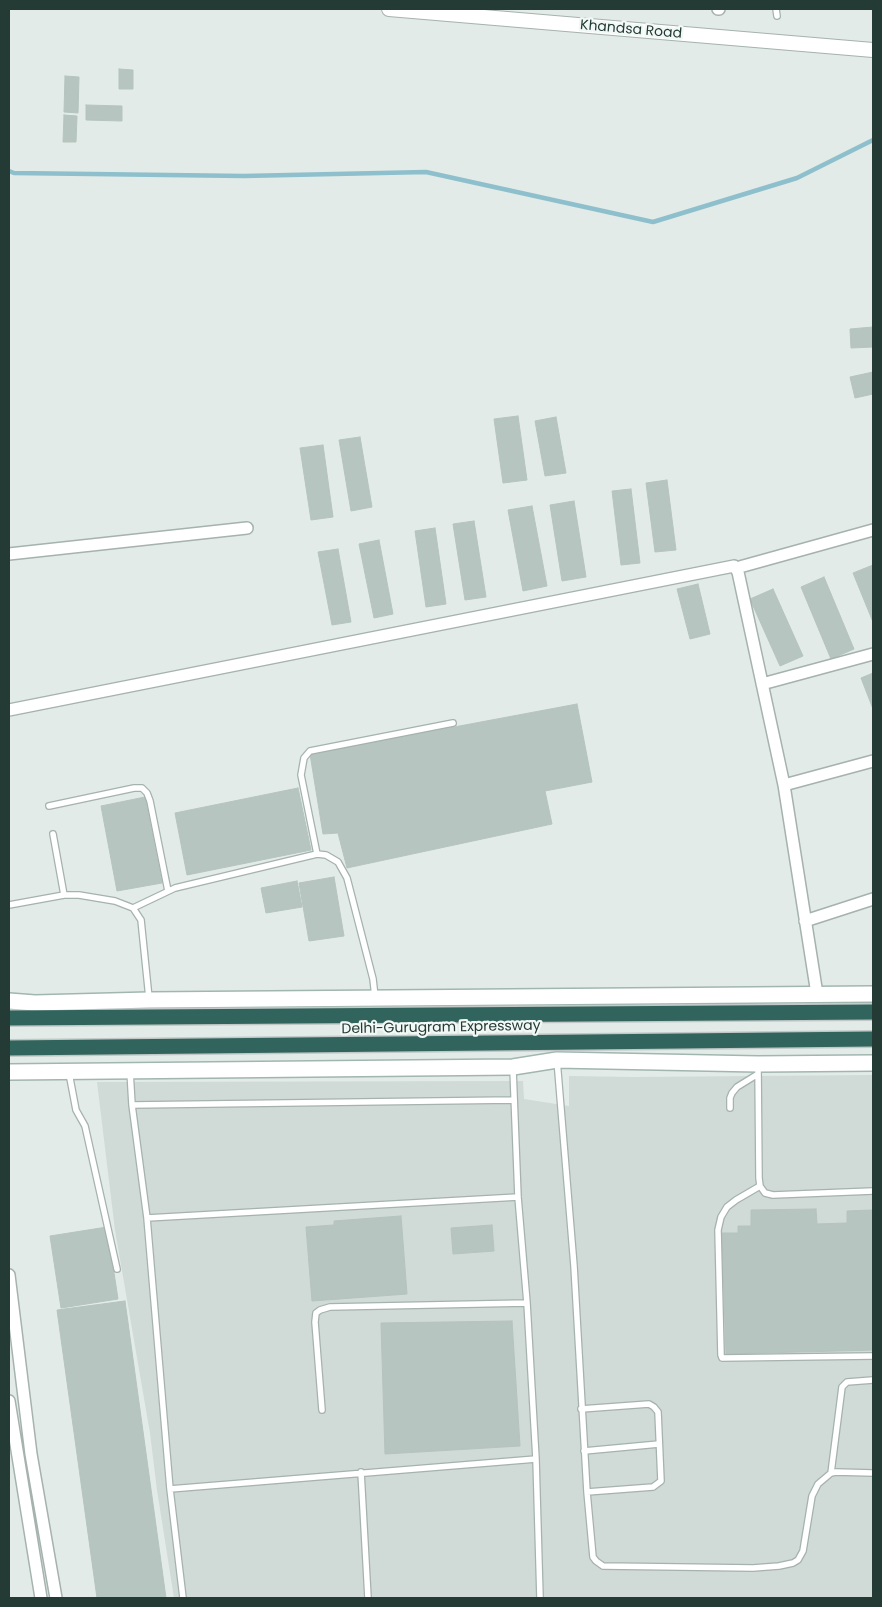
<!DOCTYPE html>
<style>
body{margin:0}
#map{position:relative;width:882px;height:1607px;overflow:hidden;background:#e2ebe7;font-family:Poppins,sans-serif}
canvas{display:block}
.frame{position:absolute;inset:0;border:10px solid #233a35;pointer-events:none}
</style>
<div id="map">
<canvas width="882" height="1607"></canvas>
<div class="frame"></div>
</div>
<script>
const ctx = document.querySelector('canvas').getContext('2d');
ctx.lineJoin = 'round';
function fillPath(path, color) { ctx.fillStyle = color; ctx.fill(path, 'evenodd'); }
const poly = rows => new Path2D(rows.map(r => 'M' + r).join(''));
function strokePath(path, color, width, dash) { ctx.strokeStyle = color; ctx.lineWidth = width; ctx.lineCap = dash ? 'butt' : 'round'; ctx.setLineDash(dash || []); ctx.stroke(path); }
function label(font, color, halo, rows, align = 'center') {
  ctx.font = font + ' Poppins,sans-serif'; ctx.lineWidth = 4.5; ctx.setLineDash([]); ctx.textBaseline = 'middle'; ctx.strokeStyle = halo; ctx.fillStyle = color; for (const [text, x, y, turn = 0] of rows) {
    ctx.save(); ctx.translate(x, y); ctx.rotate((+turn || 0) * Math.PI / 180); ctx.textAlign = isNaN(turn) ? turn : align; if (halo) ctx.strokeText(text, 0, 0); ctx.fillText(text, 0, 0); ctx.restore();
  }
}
fillPath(poly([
 [873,1075,873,1598,174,1598,157,1490,150,1433,115,1230,97,1082,523,1081,524,1099,569,1106,569,1076,634,1077]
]), '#d0dad6');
strokePath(poly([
 [9,171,14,173,244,176,426,172,653,222,797,178,873,140]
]), '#8ebfcc', 4.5);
const building = poly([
 [119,69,133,70,133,89,119,89,119,69],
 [65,76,79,77,78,113,64,112,65,76],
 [86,105,122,106,122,121,86,120,86,105],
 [64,115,77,116,76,142,63,142,64,115],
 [873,327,873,347,851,348,850,329,873,327],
 [873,372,873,394,855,398,850,377,873,372],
 [518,416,527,480,503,483,494,419,518,416],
 [556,417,566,473,545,476,535,421,556,417],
 [360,437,372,507,351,511,339,440,360,437],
 [323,445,333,517,311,520,300,448,323,445],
 [667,480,676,550,655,552,646,483,667,480],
 [631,489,640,563,621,565,612,491,631,489],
 [574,501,586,577,562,581,550,505,574,501],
 [532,506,547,586,523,591,508,510,532,506],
 [474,521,486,597,465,600,453,524,474,521],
 [435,528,446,604,426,607,415,531,435,528],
 [379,540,393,614,374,618,359,544,379,540],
 [338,549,351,622,332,625,318,552,338,549],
 [873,565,873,622,853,573,873,565],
 [824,577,854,649,831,659,801,587,824,577],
 [698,584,710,634,690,639,677,589,698,584],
 [773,589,803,656,780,666,750,599,773,589],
 [873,673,873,709,861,678,873,673],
 [577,704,592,782,545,791,552,824,347,868,338,833,323,834,310,754,577,704],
 [298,788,311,850,187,875,175,813,298,788],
 [145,797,162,883,117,891,101,806,145,797],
 [334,877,344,936,309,941,299,883,334,877],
 [297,881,302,907,266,913,261,888,297,881],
 [816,1209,817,1224,847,1223,847,1211,873,1210,873,1350,726,1354,722,1233,738,1233,738,1226,751,1226,751,1210,816,1209],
 [401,1216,407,1294,312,1301,306,1227,334,1225,334,1221,401,1216],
 [492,1225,494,1251,453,1254,451,1228,492,1225],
 [107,1227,118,1299,61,1308,50,1236,107,1227],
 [125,1301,166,1598,97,1598,57,1310,125,1301],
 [512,1321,520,1446,385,1454,381,1323,512,1321]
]);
fillPath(building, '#b7c5c0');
strokePath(building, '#b5c4be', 1);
const service = poly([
 [776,9,777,16],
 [49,806,134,788,142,788,147,793,150,801,168,891],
 [53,834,64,895],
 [317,854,301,775,304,758,310,751,453,723],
 [9,905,64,895,79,895,115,901,133,908,141,920,149,998],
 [133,908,175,888,317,854,326,855,338,862,347,878,373,979,375,997],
 [557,1060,574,1266,587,1492,593,1557,596,1561,603,1566,753,1568,779,1566,793,1563,798,1560,803,1551,812,1496,818,1484,831,1473,836,1472,873,1473],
 [758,1066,759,1178,760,1186,765,1193,773,1195,873,1191],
 [513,1069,518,1197,527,1303,536,1459,540,1598],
 [130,1071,132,1105,147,1218,170,1489,183,1598],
 [69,1073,76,1110,85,1126,117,1269],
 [132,1105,513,1100],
 [730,1108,730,1098,732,1093,737,1087,758,1074],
 [760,1186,736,1200,727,1207,721,1217,718,1230,721,1355,722,1358,873,1356],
 [147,1218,518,1197],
 [581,1409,649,1404,654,1407,658,1412,661,1481,653,1487,587,1492],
 [322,1410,315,1322,316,1313,320,1310,330,1307,527,1303],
 [584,1451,659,1444],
 [361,1472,368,1598],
 [831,1473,842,1387,847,1382,873,1380],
 [170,1489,536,1459]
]);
const minor = poly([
 [718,9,719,9],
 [9,554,247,528],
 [736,568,873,530],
 [762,684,873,654],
 [9,710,734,566,738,572,784,785,817,994],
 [784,785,873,761],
 [805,921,873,899],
 [9,1275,31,1454,56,1598],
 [9,1401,41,1598]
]);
const tertiary = poly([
 [389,9,873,50]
]);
const secondary = poly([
 [9,1001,35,1003,149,1000,873,994],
 [9,1072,513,1067,557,1060,758,1064,873,1063]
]);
const motorway = poly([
 [9,1018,873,1012],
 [9,1048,873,1039]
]);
strokePath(service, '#a5b2ae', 8);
strokePath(minor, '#a5b2ae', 14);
strokePath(tertiary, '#a5b2ae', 16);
strokePath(secondary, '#a1b6af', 18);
strokePath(motorway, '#c1c8c6', 18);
strokePath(service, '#fff', 5.5);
strokePath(minor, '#fff', 11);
strokePath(tertiary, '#fff', 14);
strokePath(secondary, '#fff', 15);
strokePath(motorway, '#31645c', 15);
label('14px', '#233a35', '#f2f8f5', [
 ["Khandsa Road",631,30,5],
 ["Delhi-Gurugram Expressway",441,1028,-1]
]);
</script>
